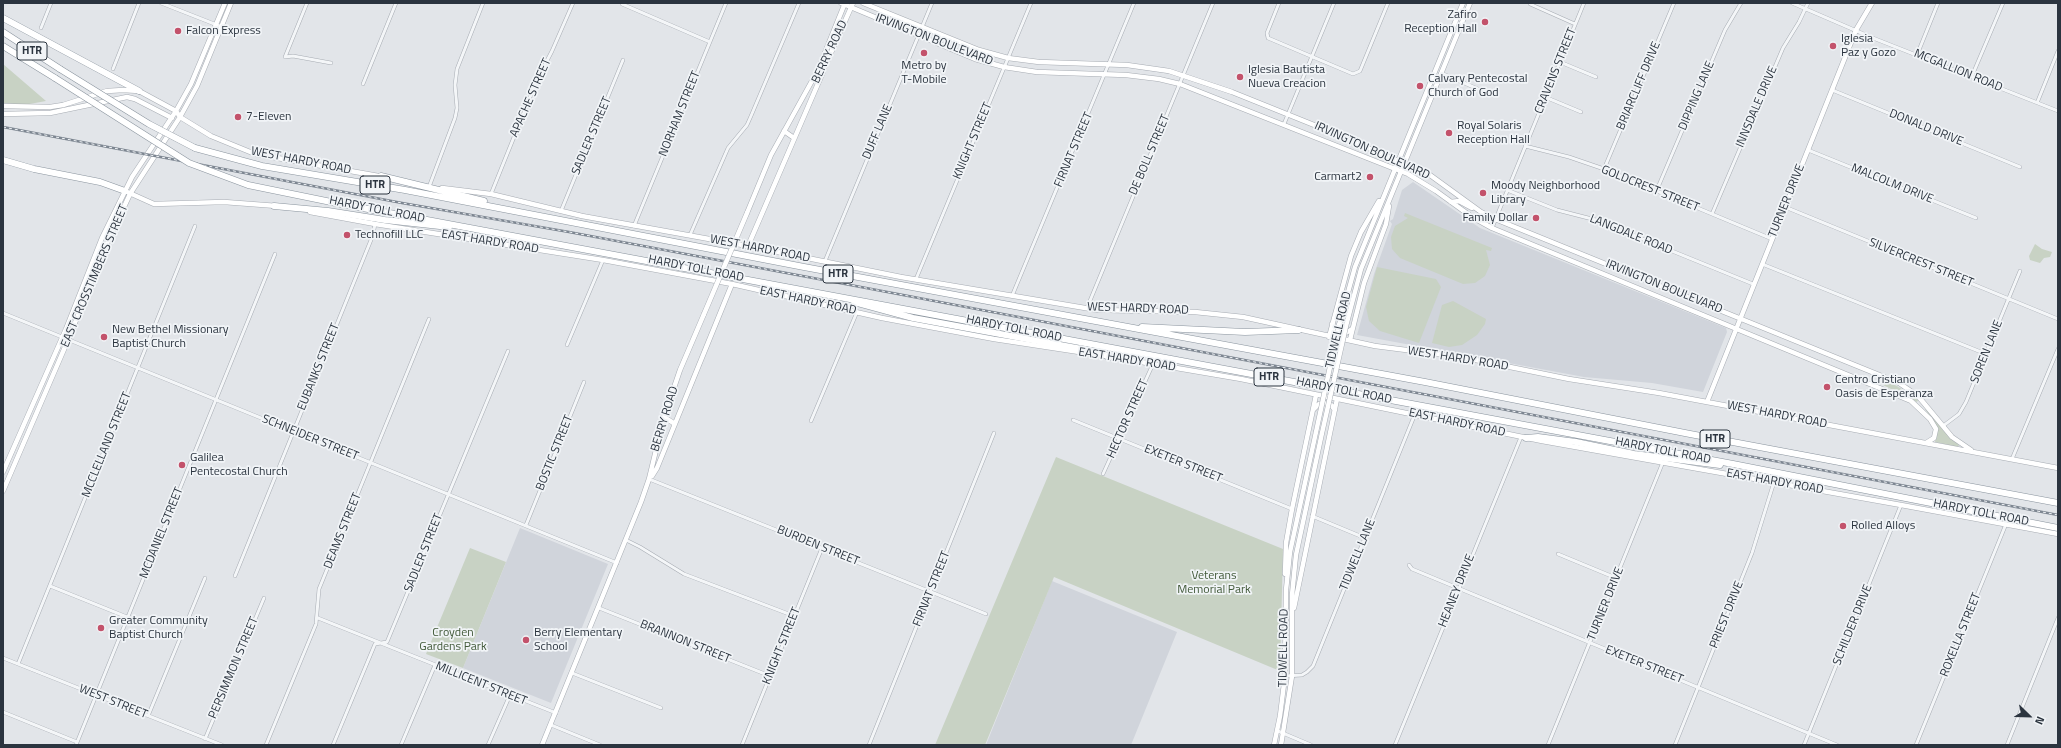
<!DOCTYPE html>
<style>
body{margin:0}
#map{position:relative;width:2061px;height:748px;overflow:hidden;background:#e2e5e9;font-family:"Titillium Web",sans-serif}
canvas{display:block}
.frame{position:absolute;inset:0;border:4px solid #2b343f;pointer-events:none}
.north{position:absolute;left:2009px;top:696px;width:40px;height:40px;-webkit-text-stroke:3px #f1f4f7;paint-order:stroke;rotate:113deg;font-size:11px;font-weight:700;line-height:16px;text-align:center;color:#2b343f}
.north::after{content:'';display:block;margin:auto;width:14px;height:18px;background:#2b343f;clip-path:polygon(50% 0,100% 100%,50% 72%,0 100%)}
</style>
<div id="map">
<canvas width="2061" height="748"></canvas>
<div class="frame"></div>
<div class="north">N</div>
</div>
<script>
const ctx = document.querySelector('canvas').getContext('2d');
ctx.lineJoin = 'round';
function fillPath(path, color) { ctx.fillStyle = color; ctx.fill(path, 'evenodd'); }
const poly = rows => new Path2D(rows.map(r => 'M' + r).join(''));
function strokePath(path, color, width, dash) { ctx.strokeStyle = color; ctx.lineWidth = width; ctx.lineCap = dash ? 'butt' : 'round'; ctx.setLineDash(dash || []); ctx.stroke(path); }
function label(font, color, halo, rows, align = 'center') {
  ctx.font = font + ' "Titillium Web",sans-serif'; ctx.lineWidth = 3.5; ctx.setLineDash([]); ctx.textBaseline = 'middle'; ctx.strokeStyle = halo; ctx.fillStyle = color; for (const [text, x, y, turn = 0] of rows) {
    ctx.save(); ctx.translate(x, y); ctx.rotate((+turn || 0) * Math.PI / 180); ctx.textAlign = isNaN(turn) ? turn : align; if (halo) ctx.strokeText(text, 0, 0); ctx.fillText(text, 0, 0); ctx.restore();
  }
}
fillPath(poly([
 [1413,182,1480,228,1726,328,1727,332,1703,392,1652,383,1584,377,1357,335,1374,274,1392,224,1390,221,1393,219,1402,190],
 [520,528,608,564,551,703,463,668],
 [1052,581,1177,632,1131,745,986,745]
]), '#d0d4db');
fillPath(poly([
 [3,64,46,101,24,105,3,103],
 [1405,213,1492,248,1491,251,1486,250,1490,265,1485,276,1475,283,1463,284,1400,258,1392,249,1391,237,1395,226,1408,218,1404,216],
 [2035,244,2042,249,2052,252,2050,257,2044,258,2040,263,2030,260,2029,256],
 [1377,267,1436,279,1441,287,1419,343,1380,331,1369,321,1366,307],
 [1453,301,1486,319,1485,324,1477,335,1462,345,1449,347,1432,343,1442,305],
 [1880,379,1897,386,1918,400,1917,402,1885,386,1878,382],
 [1926,408,1943,430,1959,445,1958,447,1935,442,1938,429,1925,409],
 [1056,457,1283,549,1280,671,1054,577,985,745,935,745],
 [470,548,506,562,463,668,426,654]
]), '#c8d2c4');
const street = poly([
 [161,3,222,27],
 [307,3,285,57,293,56,331,63],
 [1279,3,1267,33,1268,38,1353,74,1360,71,1388,3],
 [1530,3,1530,4,1575,24],
 [1792,3,1873,38,2058,111],
 [622,4,710,42],
 [41,28,51,3],
 [1917,55,1938,3],
 [1560,62,1596,77],
 [113,69,139,3],
 [1441,73,1485,92],
 [1972,76,2003,3],
 [363,84,396,3],
 [1832,90,2020,167],
 [1545,97,1581,112],
 [2037,103,2058,51],
 [1284,124,1334,3],
 [1525,146,1569,157,1604,169,1772,239],
 [1808,150,1976,218],
 [1604,169,1674,3],
 [429,187,455,118,457,108,455,85,457,69,483,3],
 [1507,190,1557,210,1596,220,1753,284],
 [1656,192,1725,30,1741,3],
 [491,194,537,80,552,51,573,3],
 [1785,207,2058,319],
 [561,211,623,60],
 [1712,214,1783,48,1799,22,1808,3],
 [634,226,726,3],
 [1492,228,1584,3],
 [690,235,728,148,747,125,751,116,799,3],
 [825,261,932,3],
 [1762,264,1986,354],
 [916,279,1031,3],
 [1012,296,1134,3],
 [1087,308,1213,3],
 [3,313,617,563],
 [567,345,603,260],
 [1073,420,1292,509],
 [811,421,857,312],
 [1943,426,1959,414,1966,402,2020,271],
 [2012,459,2058,349],
 [1103,474,1153,364],
 [649,479,986,614],
 [1312,516,1365,538],
 [526,525,584,382],
 [626,540,640,547,684,574,794,616],
 [1558,554,1616,578],
 [1409,565,1412,569,1837,745],
 [235,576,373,235,375,224],
 [50,586,127,617],
 [599,608,770,676],
 [318,618,556,713],
 [3,658,222,745],
 [18,664,195,226],
 [572,673,661,708],
 [1285,676,1302,675,1307,672,1313,666,1415,414],
 [3,712,77,742],
 [148,716,205,578],
 [551,725,600,745],
 [1278,731,1311,745],
 [205,739,264,598],
 [76,745,275,254],
 [266,745,316,624,319,589,429,319],
 [333,745,375,644,387,642,508,351],
 [401,745,435,665],
 [488,745,510,695],
 [742,745,822,548],
 [869,745,994,433],
 [1395,745,1521,437],
 [1548,745,1663,462],
 [1675,745,1752,553,1774,482],
 [1804,745,1901,505],
 [1916,745,2006,524],
 [2007,745,2058,618]
]);
const secondary = poly([
 [841,3,975,59,1004,67,1037,72,1126,75,1159,79,1180,84,1408,174,1436,191,1472,217,1492,228,1911,401,1930,419,1936,429,1934,438,1926,443],
 [863,3,979,50,1008,58,1039,62,1127,65,1169,71,1232,92,1329,131,1430,175,1481,212,1495,219,1899,383,1918,396,1952,437,1971,450],
 [822,73,853,3],
 [3,106,50,107,63,105,107,91,123,90,139,91,176,111,180,117,211,136,255,154,384,177],
 [3,114,50,113,127,97,135,99,172,118],
 [784,131,794,138],
 [442,188,491,194,582,216,748,246,901,277,1097,310,1195,312,1243,317,1375,346,1461,357,1569,379,1659,393,2058,468],
 [125,191,154,204,224,202,277,206],
 [1451,202,1459,201,1472,208],
 [310,212,375,224,603,260,732,284,882,318,994,339,1099,355],
 [747,213,771,155,818,70,845,3],
 [748,246,823,72],
 [1332,324,1337,331,1342,333,1346,333,1352,329],
 [1339,325,1355,267,1463,3],
 [1346,326,1361,269,1470,3],
 [1329,337,1351,256,1361,232,1379,201],
 [1350,340,1364,283,1386,224,1389,206],
 [1106,356,1241,379,1542,441,1901,505,2058,534],
 [1707,402,1856,30,1872,3],
 [1313,410,1319,404,1324,403,1331,405,1335,410],
 [664,417,675,424],
 [3,472,66,329,102,238,132,177,176,111,191,84,225,3],
 [652,476,657,468,732,284],
 [3,491,68,340,108,241,130,194,180,117,197,86,231,3],
 [1285,574,1286,543,1292,509,1316,395],
 [1294,608,1337,399],
 [542,745,641,502,649,479,664,417,680,370,704,314],
 [1274,745,1280,716,1285,676,1286,590,1290,552,1316,432],
 [1281,745,1292,676,1292,595,1296,555,1322,433]
]);
const highway = poly([
 [3,18,139,91],
 [3,32,60,69],
 [3,46,55,78],
 [195,148,262,166,405,190,804,267,1425,382,1690,434,2058,503],
 [3,160,34,169,100,182,125,191],
 [381,176,484,201],
 [336,203,1733,464,2058,528],
 [274,206,328,211,385,220,449,227],
 [854,302,913,318,1098,352,1109,357],
 [1142,327,1245,332,1299,330],
 [1526,438,1538,437,1576,442,1634,454,1720,465]
]);
strokePath(street, '#a7acb3', 4);
strokePath(secondary, '#a7acb3', 5.5);
strokePath(highway, '#8a949e', 7);
strokePath(street, '#f4f6f8', 3);
strokePath(secondary, '#fff', 4.5);
strokePath(highway, '#fff', 6);
const rail = poly([
 [3,127,402,203,569,232,882,291,2058,515]
]);
strokePath(rail, '#7d8691', 2.5);
strokePath(rail, '#f1f4f7', 1, [3]);
const secondaryBridge = poly([
 [704,314,747,213],
 [1316,432,1339,325],
 [1322,433,1346,326]
]);
const highwayBridge = poly([
 [60,69,149,124,195,148],
 [55,78,189,163,248,185,336,203]
]);
strokePath(secondaryBridge, '#a7acb3', 5.5, []);
strokePath(highwayBridge, '#8a949e', 7, []);
strokePath(secondaryBridge, '#fff', 4.5);
strokePath(highwayBridge, '#fff', 6);
for (const [x, y, r, color] of [
 [1485,22,4,"#c3526b"],
 [178,31,4,"#c3526b"],
 [1833,46,4,"#c3526b"],
 [924,53,4,"#c3526b"],
 [1240,77,4,"#c3526b"],
 [1420,86,4,"#c3526b"],
 [238,117,4,"#c3526b"],
 [1449,133,4,"#c3526b"],
 [1370,177,4,"#c3526b"],
 [1483,193,4,"#c3526b"],
 [1536,218,4,"#c3526b"],
 [347,235,4,"#c3526b"],
 [104,337,4,"#c3526b"],
 [1827,387,4,"#c3526b"],
 [182,465,4,"#c3526b"],
 [1843,526,4,"#c3526b"],
 [101,628,4,"#c3526b"],
 [526,640,4,"#c3526b"]
]) { const dot = new Path2D(); dot.arc(x, y, r, 0, 2 * Math.PI); ctx.fillStyle = color; ctx.fill(dot); strokePath(dot, '#f1f4f7', 1.5); }
for (const [x, y, w] of [
 [32,51,30],
 [375,185,30],
 [838,274,30],
 [1269,377,30],
 [1715,439,30]
]) { const box = new Path2D(); box.roundRect(x - w / 2, y - 9, w, 18, 3); ctx.fillStyle = '#f1f4f7'; ctx.fill(box); strokePath(box, '#2b343f', 1); }
label('bold 11px', '#2b343f', null, [
 ["HTR",32,51],
 ["HTR",375,185],
 ["HTR",838,274],
 ["HTR",1269,377],
 ["HTR",1715,439]
]);
label('12px', '#2b343f', '#f1f4f7', [
 ["Zafiro",1477,15,"right"],
 ["Reception Hall",1477,29,"right"],
 ["Falcon Express",186,31],
 ["Iglesia",1841,39],
 ["Paz y Gozo",1841,53],
 ["Metro by",924,66,"center"],
 ["T-Mobile",924,80,"center"],
 ["Iglesia Bautista",1248,70],
 ["Nueva Creacion",1248,84],
 ["Calvary Pentecostal",1428,79],
 ["Church of God",1428,93],
 ["7-Eleven",246,117],
 ["Royal Solaris",1457,126],
 ["Reception Hall",1457,140],
 ["Carmart2",1362,177,"right"],
 ["Moody Neighborhood",1491,186],
 ["Library",1491,200],
 ["Family Dollar",1528,218,"right"],
 ["Technofill LLC",355,235],
 ["New Bethel Missionary",112,330],
 ["Baptist Church",112,344],
 ["Centro Cristiano",1835,380],
 ["Oasis de Esperanza",1835,394],
 ["Galilea",190,458],
 ["Pentecostal Church",190,472],
 ["Rolled Alloys",1851,526],
 ["Greater Community",109,621],
 ["Baptist Church",109,635],
 ["Berry Elementary",534,633],
 ["School",534,647]
], 'left');
label('12px', '#2b343f', '#f1f4f7', [
 ["IRVINGTON BOULEVARD",934,40,21],
 ["BERRY ROAD",830,52,-65],
 ["CRAVENS STREET",1556,71,-68],
 ["MCGALLION ROAD",1958,71,22],
 ["BRIARCLIFF DRIVE",1639,86,-67],
 ["DIPPING LANE",1697,96,-67],
 ["APACHE STREET",531,98,-66],
 ["INNSDALE DRIVE",1757,107,-67],
 ["NORHAM STREET",680,114,-68],
 ["DONALD DRIVE",1926,128,22],
 ["DUFF LANE",878,132,-67],
 ["SADLER STREET",592,136,-67],
 ["KNIGHT STREET",973,141,-67],
 ["FIRNAT STREET",1074,150,-67],
 ["IRVINGTON BOULEVARD",1372,151,24],
 ["DE BOLL STREET",1150,155,-67],
 ["WEST HARDY ROAD",301,161,11],
 ["MALCOLM DRIVE",1892,184,22],
 ["GOLDCREST STREET",1650,189,22],
 ["TURNER DRIVE",1787,201,-68],
 ["HARDY TOLL ROAD",377,210,11],
 ["LANGDALE ROAD",1631,235,22],
 ["EAST HARDY ROAD",490,242,9],
 ["WEST HARDY ROAD",760,249,11],
 ["SILVERCREST STREET",1921,263,22],
 ["HARDY TOLL ROAD",696,269,11],
 ["EAST CROSSTIMBERS STREET",95,276,-67],
 ["IRVINGTON BOULEVARD",1664,287,22],
 ["EAST HARDY ROAD",808,301,12],
 ["WEST HARDY ROAD",1138,309,2],
 ["HARDY TOLL ROAD",1014,329,11],
 ["TIDWELL ROAD",1339,330,-77],
 ["SOREN LANE",1987,352,-68],
 ["WEST HARDY ROAD",1458,359,9],
 ["EAST HARDY ROAD",1127,360,9],
 ["EUBANKS STREET",319,367,-68],
 ["HARDY TOLL ROAD",1344,391,11],
 ["WEST HARDY ROAD",1777,415,11],
 ["BERRY ROAD",665,419,-73],
 ["HECTOR STREET",1128,419,-66],
 ["EAST HARDY ROAD",1457,423,12],
 ["SCHNEIDER STREET",310,438,22],
 ["MCCLELLAND STREET",107,445,-68],
 ["HARDY TOLL ROAD",1663,451,11],
 ["BOSTIC STREET",555,453,-68],
 ["EXETER STREET",1183,464,22],
 ["EAST HARDY ROAD",1775,482,10],
 ["HARDY TOLL ROAD",1981,513,11],
 ["DEAMS STREET",343,531,-68],
 ["MCDANIEL STREET",162,533,-68],
 ["BURDEN STREET",818,546,22],
 ["SADLER STREET",424,553,-68],
 ["TIDWELL LANE",1358,555,-68],
 ["FIRNAT STREET",932,589,-68],
 ["HEANEY DRIVE",1457,591,-68],
 ["TURNER DRIVE",1606,604,-68],
 ["PRIEST DRIVE",1727,615,-68],
 ["SCHILDER DRIVE",1853,625,-68],
 ["ROXELLA STREET",1961,635,-68],
 ["BRANNON STREET",685,642,22],
 ["KNIGHT STREET",782,646,-68],
 ["TIDWELL ROAD",1284,648,-89],
 ["EXETER STREET",1644,665,22],
 ["PERSIMMON STREET",234,668,-67],
 ["MILLICENT STREET",481,684,22],
 ["WEST STREET",113,702,22]
]);
label('12px', '#425a3a', '#f1f4f7', [
 ["Veterans",1214,576],
 ["Memorial Park",1214,590],
 ["Croyden",453,633],
 ["Gardens Park",453,647]
]);
</script>
